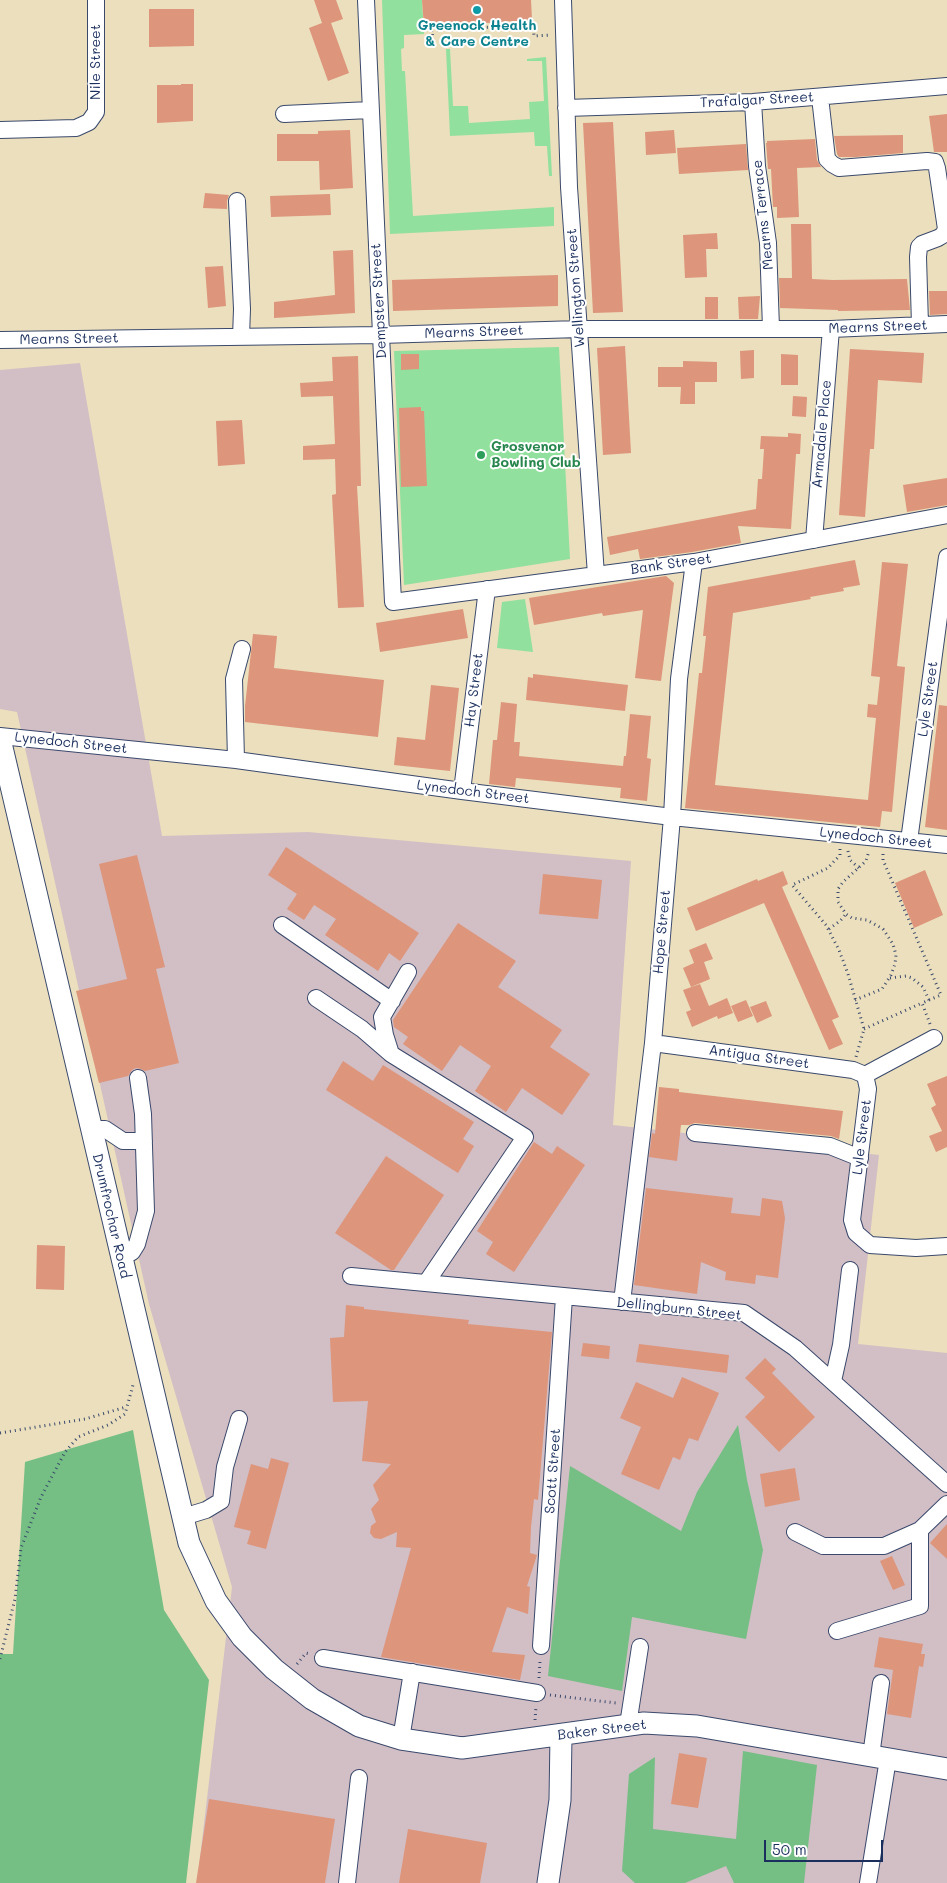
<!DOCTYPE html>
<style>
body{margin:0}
#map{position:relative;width:947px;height:1883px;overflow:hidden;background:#ebdfbd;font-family:Mali,sans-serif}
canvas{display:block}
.scale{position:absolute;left:764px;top:1840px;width:119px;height:22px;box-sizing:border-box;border:2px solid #1b2f5e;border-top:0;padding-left:6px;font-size:15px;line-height:18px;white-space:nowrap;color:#1b2f5e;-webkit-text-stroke:4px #fff;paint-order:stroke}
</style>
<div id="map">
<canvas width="947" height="1883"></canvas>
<div class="scale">50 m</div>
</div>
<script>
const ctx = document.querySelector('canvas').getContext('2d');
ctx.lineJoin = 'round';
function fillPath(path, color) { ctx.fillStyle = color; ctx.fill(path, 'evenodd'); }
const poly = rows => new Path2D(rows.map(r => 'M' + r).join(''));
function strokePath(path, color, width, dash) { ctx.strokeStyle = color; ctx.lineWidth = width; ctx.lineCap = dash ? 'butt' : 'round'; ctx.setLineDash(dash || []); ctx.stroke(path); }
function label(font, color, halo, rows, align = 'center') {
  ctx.font = font + ' Mali,sans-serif'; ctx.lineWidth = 4; ctx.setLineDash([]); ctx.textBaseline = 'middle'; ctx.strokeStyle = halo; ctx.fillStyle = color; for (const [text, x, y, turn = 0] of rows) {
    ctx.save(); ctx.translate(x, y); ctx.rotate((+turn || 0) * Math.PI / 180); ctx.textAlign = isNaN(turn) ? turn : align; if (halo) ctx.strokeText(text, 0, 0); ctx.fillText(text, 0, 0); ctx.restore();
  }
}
fillPath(poly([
 [80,363,162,836,308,832,631,861,613,1125,879,1155,858,1344,947,1353,947,1883,197,1883,232,1587,149,1304,17,712,0,709,0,370]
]), '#d2bec5');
fillPath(poly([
 [382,0,422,0,424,34,404,35,404,48,401,49,402,71,405,71,413,216,554,207,554,226,390,234],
 [446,49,450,49,453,106,468,106,469,123,530,119,529,102,544,101,542,61,527,61,527,59,546,57,552,176,549,176,547,146,535,146,534,132,450,136],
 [559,347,570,559,404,585,394,351],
 [525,599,533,652,497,648,502,602]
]), '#92e09d');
fillPath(poly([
 [738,1425,747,1480,763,1550,746,1639,632,1617,622,1691,548,1676,570,1466,681,1531,697,1492],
 [133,1430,164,1610,209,1680,186,1883,0,1883,0,1654,13,1654,25,1462],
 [743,1751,817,1765,804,1883,734,1883,726,1866,685,1883,635,1883,622,1871,629,1774,655,1757,653,1829,736,1839]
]), '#75be84');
fillPath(poly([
 [314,0,336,0,343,19,331,23,349,73,328,81,309,28,322,23],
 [422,0,531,0,532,20,424,27],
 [149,9,194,9,194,46,149,47],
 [181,84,193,84,193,121,157,123,157,85,181,85],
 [947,114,947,152,934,152,929,116],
 [613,122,623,312,593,313,583,123],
 [350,130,353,188,320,190,319,161,277,161,277,134,318,134,318,131],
 [674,130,676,153,646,155,645,132],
 [903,135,903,153,856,157,839,157,837,154,834,136],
 [815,139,817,160,821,167,797,168,799,217,777,218,777,207,773,207,771,169,768,169,766,143,767,143,767,141],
 [746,144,748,170,679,174,677,148],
 [205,193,229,195,227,201,227,209,203,208],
 [330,194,331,215,271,217,270,196],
 [791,224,811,224,812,279,833,280,907,279,910,310,838,311,838,310,780,308,779,278,792,278],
 [717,233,718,249,706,249,707,277,685,278,683,235],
 [353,250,355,313,274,318,274,302,335,295,333,251],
 [223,266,226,306,208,308,205,267],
 [558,275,558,306,393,311,392,280],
 [929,291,947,291,947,314,930,315],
 [760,296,758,319,739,319,738,297],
 [705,297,718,297,718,319,705,319],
 [625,346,631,453,603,455,597,348],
 [850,349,924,353,922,383,878,380,874,449,870,449,865,517,839,515],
 [754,350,754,378,741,379,740,351],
 [401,354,419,354,419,369,401,370],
 [781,354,798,355,798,385,781,385],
 [358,356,361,486,357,486,364,607,338,608,332,495,336,494,335,459,303,460,303,446,335,444,333,396,301,397,300,383,333,381,332,357],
 [683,361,717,362,717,382,695,382,695,404,680,404,681,387,658,387,658,367,683,367],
 [793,396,807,397,806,417,792,416],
 [421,407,421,411,424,411,427,486,401,487,399,408],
 [242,420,245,464,218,466,216,421],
 [788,433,801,434,800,454,796,454,791,529,738,526,741,543,692,552,640,559,638,549,610,555,607,537,756,509,758,479,762,479,764,449,760,449,761,436,788,437],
 [947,478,947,505,907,512,903,485],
 [855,560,860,585,843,588,844,591,810,597,811,599,733,613,715,785,868,800,876,718,867,717,868,704,877,705,880,677,871,676,882,562,908,564,897,666,905,667,892,812,882,811,880,827,685,808,699,673,702,673,706,636,703,636,708,587],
 [666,576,674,583,661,681,635,678,643,610,603,616,602,613,534,625,529,598],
 [463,609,468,638,380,652,376,623],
 [253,634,277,636,274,668,384,680,378,737,245,722,245,706],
 [533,674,628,685,625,711,526,700,528,677,533,678],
 [431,685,459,688,450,771,394,765,397,737,425,740],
 [501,702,517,704,514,742,520,742,519,756,623,766,624,756,626,756,630,714,651,716,647,758,651,759,647,801,620,798,621,788,516,778,515,787,489,784,493,740,497,740],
 [939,705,947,706,947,830,925,827],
 [286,847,419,933,400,961,389,953,378,971,325,935,336,919,314,905,304,920,287,909,297,894,268,875],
 [137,855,165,967,156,969,179,1063,145,1071,141,1069,136,1068,132,1070,128,1076,99,1083,76,991,127,979,99,864],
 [925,870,943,915,914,928,895,883],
 [783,871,788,884,782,887,839,1017,832,1020,843,1044,829,1050,764,903,696,931,687,908,757,879,758,881],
 [543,874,602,880,598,919,539,914],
 [458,923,516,961,498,987,562,1030,550,1047,590,1074,562,1115,522,1088,506,1112,475,1091,491,1066,460,1045,442,1071,403,1044,408,1037,394,1027,393,1020],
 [706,943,713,959,704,962,710,979,691,987,683,968,694,963,689,950],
 [700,984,709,1006,727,998,733,1013,718,1019,717,1016,692,1027,686,1012,691,1010,683,990],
 [746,1000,753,1016,738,1022,731,1006],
 [766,1001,772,1016,757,1023,750,1007],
 [343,1061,373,1081,383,1065,474,1122,463,1139,474,1146,458,1173,326,1090],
 [947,1076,947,1147,936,1152,929,1136,942,1131,931,1108,936,1105,927,1084],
 [659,1087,679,1089,679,1092,843,1111,839,1139,831,1136,695,1123,689,1125,681,1125,677,1161,649,1157,652,1133,655,1134],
 [534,1142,552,1154,557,1146,585,1165,514,1272,486,1254,493,1242,477,1231],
 [386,1156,444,1195,394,1270,391,1270,335,1233],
 [646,1188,733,1198,731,1213,760,1216,762,1198,782,1201,785,1218,778,1278,756,1275,755,1284,725,1280,726,1272,701,1262,697,1294,634,1285],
 [37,1245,65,1246,64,1290,36,1289],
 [346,1305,364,1307,364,1309,469,1320,468,1324,552,1332,538,1500,534,1499,531,1527,530,1553,537,1555,527,1586,530,1587,528,1614,507,1607,492,1652,525,1655,520,1680,381,1657,411,1548,396,1547,397,1532,381,1539,374,1538,370,1533,371,1526,376,1522,371,1509,379,1500,373,1485,391,1464,362,1461,368,1401,333,1402,330,1338,344,1337],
 [583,1343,610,1346,609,1359,581,1356],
 [639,1344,729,1355,727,1373,636,1362],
 [765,1358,776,1369,772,1373,815,1417,779,1452,745,1417,765,1397,745,1378],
 [682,1377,719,1393,698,1441,689,1438,680,1460,673,1457,659,1490,621,1474,641,1427,620,1418,636,1382,673,1398],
 [271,1458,289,1463,266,1549,247,1544,251,1531,234,1527,251,1464,268,1469],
 [795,1468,800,1500,765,1507,760,1474],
 [947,1524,947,1559,930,1543],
 [892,1556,905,1585,893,1590,880,1561],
 [879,1637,923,1644,921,1654,925,1654,923,1667,919,1666,911,1718,887,1714,893,1670,874,1667],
 [679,1753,707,1758,698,1808,671,1804],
 [209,1799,335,1819,325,1883,196,1883],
 [408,1829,487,1843,480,1883,399,1883]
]), '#dd957b');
const minor = poly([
 [366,0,393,602,694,562,947,515],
 [563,0,569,187,596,575],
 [820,97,827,159,832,164,839,168,927,161,935,162,937,168,946,229,943,235,938,238,922,244,919,247,918,257,920,325],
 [753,102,757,166,768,243,771,328],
 [566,108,753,102,947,86],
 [284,114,370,110],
 [0,130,76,128,89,122,96,112,96,0],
 [237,201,242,309,241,337],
 [0,340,380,335,579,329,831,329,947,324],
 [814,540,831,329],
 [0,736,236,760,462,791,672,817,947,845],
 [236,760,234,679,242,649],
 [462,791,487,589],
 [909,841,947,557],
 [282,925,392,1001],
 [408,972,382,1017,385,1035,391,1054,525,1137,426,1283],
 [316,998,362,1029,391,1054],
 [934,1038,865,1075,868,1089,852,1220,856,1233,870,1245,916,1248,947,1246],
 [653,1043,853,1070,865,1075],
 [91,1129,105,1129,123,1141,144,1141],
 [695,1133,830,1146,860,1158],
 [121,1258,132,1252,137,1244,146,1211,143,1114,138,1078],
 [351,1276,744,1313,795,1348,947,1484],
 [622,1302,653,1043,672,817,679,679,694,562],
 [833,1381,841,1345,850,1270],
 [183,1517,206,1510,221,1501,225,1467,239,1419],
 [795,1532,823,1546,884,1546,920,1530,947,1504],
 [837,1631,920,1606,920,1530],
 [541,1646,564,1297],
 [323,1658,537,1693],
 [628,1725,640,1647],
 [401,1739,412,1672],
 [871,1756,881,1683],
 [347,1883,359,1778],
 [868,1883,888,1759]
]);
const major = poly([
 [0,739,189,1543,216,1601,242,1637,274,1669,312,1699,359,1726,401,1739,462,1748,644,1723,697,1726,947,1769],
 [548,1883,560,1800,561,1735]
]);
strokePath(minor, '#3a496c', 18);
strokePath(major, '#3a496c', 23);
strokePath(poly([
 [425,43,433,42,432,30,533,25,534,36,550,35],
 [840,849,840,855,828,868,792,885,826,925,839,950,848,974,864,1029,856,1057],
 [848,851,850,860,859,868],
 [883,854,883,860,941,995,922,1003,930,1024],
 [829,929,840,921,846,914],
 [890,978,906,976,912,978,923,987,929,1000],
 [855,1000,882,989,891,975,895,964,896,955,893,944,883,929,867,920,852,918,846,914,838,902,838,889,843,882,866,861,869,851],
 [864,1029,922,1003],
 [0,1433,85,1419,126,1407],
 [0,1659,15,1599,21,1548,41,1497,65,1452,78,1437,108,1425,125,1414,133,1385],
 [297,1664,306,1653,310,1654],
 [539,1678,540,1661],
 [550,1695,616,1703],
 [535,1720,536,1706]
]), '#3a496c', 3, [1, 4]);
strokePath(minor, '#fff', 16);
strokePath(major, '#fff', 21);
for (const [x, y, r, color] of [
 [477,10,5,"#0f9aa8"],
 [481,455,5,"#2e9e5b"]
]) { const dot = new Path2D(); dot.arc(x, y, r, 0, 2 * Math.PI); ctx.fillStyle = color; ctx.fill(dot); strokePath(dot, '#fff', 2); }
label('bold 14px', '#0d838f', '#fff', [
 ["Greenock Health",477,26],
 ["& Care Centre",477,42]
]);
label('14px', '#1b2f5e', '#fff', [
 ["Nile Street",96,62,-90],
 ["Trafalgar Street",757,100,-3],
 ["Mearns Terrace",763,215,-96],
 ["Wellington Street",576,288,-94],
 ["Dempster Street",379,301,-93],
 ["Mearns Street",878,327,-2],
 ["Mearns Street",474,332,-2],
 ["Mearns Street",69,339,-1],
 ["Armadale Place",822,434,-85],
 ["Bank Street",671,564,-8],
 ["Hay Street",474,690,-83],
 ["Lyle Street",928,699,-82],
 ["Lynedoch Street",71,743,6],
 ["Lynedoch Street",473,792,7],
 ["Lynedoch Street",876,838,6],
 ["Hope Street",662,932,-85],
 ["Antigua Street",759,1057,8],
 ["Lyle Street",862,1137,-83],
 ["Drumfrochar Road",111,1216,77],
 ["Dellingburn Street",679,1309,6],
 ["Scott Street",553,1471,-86],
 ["Baker Street",602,1730,-7]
]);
label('bold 14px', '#27864d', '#fff', [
 ["Grosvenor",491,447],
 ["Bowling Club",491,463]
], 'left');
</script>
